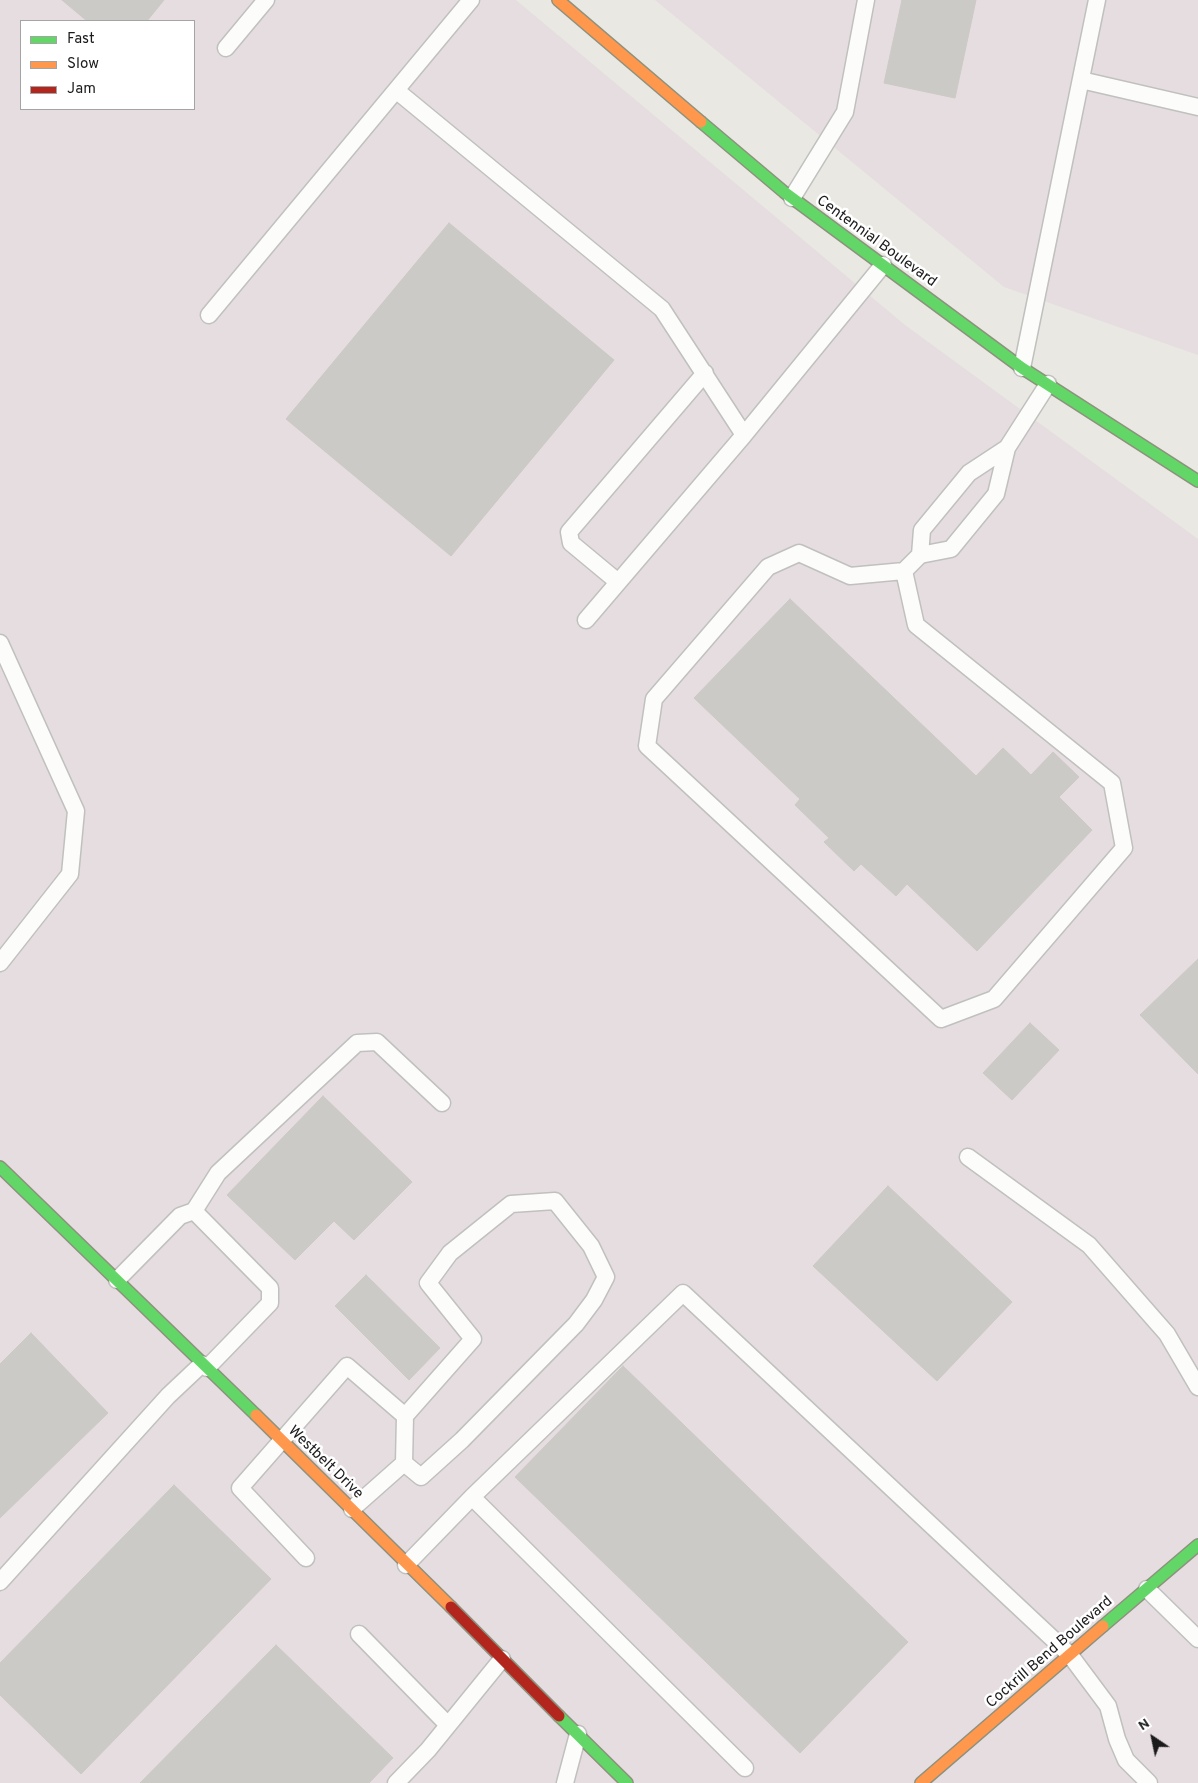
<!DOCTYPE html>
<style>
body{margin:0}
#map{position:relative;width:1198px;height:1783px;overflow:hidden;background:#e9e8e3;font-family:Overpass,sans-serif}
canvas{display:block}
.legend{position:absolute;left:20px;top:20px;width:175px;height:90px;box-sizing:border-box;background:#fff;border:1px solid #a4a4a4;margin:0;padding:6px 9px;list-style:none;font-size:15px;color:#1b1b1b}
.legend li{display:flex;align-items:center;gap:10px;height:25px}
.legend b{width:25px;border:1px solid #a4a4a4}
.north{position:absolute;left:1128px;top:1713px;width:50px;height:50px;-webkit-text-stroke:4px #fff;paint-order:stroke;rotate:326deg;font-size:14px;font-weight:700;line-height:20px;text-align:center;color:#1b1b1b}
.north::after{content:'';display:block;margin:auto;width:18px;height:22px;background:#1b1b1b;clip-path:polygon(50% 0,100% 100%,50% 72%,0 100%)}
</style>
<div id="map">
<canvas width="1198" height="1783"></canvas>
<ul class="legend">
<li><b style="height:6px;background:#63d668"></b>Fast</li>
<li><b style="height:6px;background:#ff974d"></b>Slow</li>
<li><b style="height:6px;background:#b3261e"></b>Jam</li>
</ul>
<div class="north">N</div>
</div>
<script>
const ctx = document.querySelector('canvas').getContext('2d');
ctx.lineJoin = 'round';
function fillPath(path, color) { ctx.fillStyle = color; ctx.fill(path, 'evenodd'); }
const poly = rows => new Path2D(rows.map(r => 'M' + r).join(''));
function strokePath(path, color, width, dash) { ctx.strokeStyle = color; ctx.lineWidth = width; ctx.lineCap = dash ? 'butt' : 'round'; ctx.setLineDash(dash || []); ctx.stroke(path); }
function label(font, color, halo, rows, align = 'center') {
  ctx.font = font + ' Overpass,sans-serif'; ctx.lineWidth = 5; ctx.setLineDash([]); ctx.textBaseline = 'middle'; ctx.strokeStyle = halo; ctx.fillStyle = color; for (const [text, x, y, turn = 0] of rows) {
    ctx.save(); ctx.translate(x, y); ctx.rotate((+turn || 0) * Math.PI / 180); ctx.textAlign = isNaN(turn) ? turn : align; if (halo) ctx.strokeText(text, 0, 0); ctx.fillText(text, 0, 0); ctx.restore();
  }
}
fillPath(poly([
 [0,0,516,0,905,325,1198,539,1198,1783,0,1783],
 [21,21,194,21,194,109,21,109],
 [655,0,1198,0,1198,355,1004,287]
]), '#e6dde1');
const building = poly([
 [62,0,164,0,147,21,87,21,62,0],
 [902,0,976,0,955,98,884,83,902,0],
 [449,223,614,360,451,556,286,419,449,223],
 [790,599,976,776,1003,748,1031,775,1053,752,1079,777,1059,797,1092,830,977,951,907,884,896,896,861,864,854,871,824,842,829,838,795,805,800,799,694,698,790,599],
 [1198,959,1198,1074,1140,1015,1198,959],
 [1030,1023,1059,1050,1012,1100,983,1073,1030,1023],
 [323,1096,412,1182,354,1240,334,1221,295,1260,227,1195,323,1096],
 [888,1186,1012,1302,937,1381,813,1266,888,1186],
 [366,1275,440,1348,409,1380,335,1306,366,1275],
 [31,1333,108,1413,0,1518,0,1364,31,1333],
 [623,1366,908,1642,800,1753,515,1477,623,1366],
 [174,1485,271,1579,81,1774,0,1695,0,1663,174,1485],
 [276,1645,393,1758,369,1783,140,1783,276,1645]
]);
fillPath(building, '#cccac6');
strokePath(building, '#cccac5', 1);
const lane = poly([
 [226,48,266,0],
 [1081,80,1198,107],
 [397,91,662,309,744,435,883,265],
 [792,198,845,112,866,0],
 [209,315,471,0],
 [1022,368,1097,0],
 [1007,448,969,473,922,530,920,555,951,549,996,494,1007,448,1048,384],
 [904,571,916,625,1112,783,1124,848,994,999,941,1019,647,746,654,699,768,567,799,553,850,576,904,571,920,555],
 [618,582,571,543,569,532,705,373],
 [586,620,744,435],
 [0,643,76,811,70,874,0,963],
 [968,1157,1089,1245,1167,1334,1198,1387],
 [194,1211,218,1173,357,1043,377,1042,442,1103],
 [117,1280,180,1216,194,1211,270,1288,270,1303,207,1368],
 [404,1463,421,1477,462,1440,576,1324,594,1300,606,1277,591,1246,555,1201,511,1204,450,1253,428,1283,473,1339,405,1416],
 [472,1497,683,1293,1070,1655,1108,1706,1117,1739,1126,1760,1149,1783],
 [306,1558,240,1488,347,1366,405,1416,404,1463,352,1509],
 [406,1565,472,1497,745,1768],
 [0,1582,168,1396,202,1364],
 [1147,1589,1198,1639],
 [359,1634,448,1725],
 [396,1783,428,1750,502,1659],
 [565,1783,578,1734]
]);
const fast = poly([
 [701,122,784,192,1022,368,1198,481],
 [0,1167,256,1415],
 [1103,1626,1198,1545],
 [559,1716,627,1783]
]);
const slow = poly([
 [558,0,701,122],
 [256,1415,451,1607],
 [921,1783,1103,1626]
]);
const jam = poly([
 [451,1607,559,1716]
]);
strokePath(lane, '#c0c0be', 19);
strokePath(fast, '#8d917d', 14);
strokePath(slow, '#8d917d', 14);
strokePath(jam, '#8d917d', 14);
strokePath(lane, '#fcfcfb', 16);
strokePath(fast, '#63d668', 11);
strokePath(slow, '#ff974d', 11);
strokePath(jam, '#b3261e', 11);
label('15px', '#1b1b1b', '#fff', [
 ["Centennial Boulevard",876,242,36],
 ["Westbelt Drive",325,1463,44],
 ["Cockrill Bend Boulevard",1050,1653,-41]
]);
</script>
